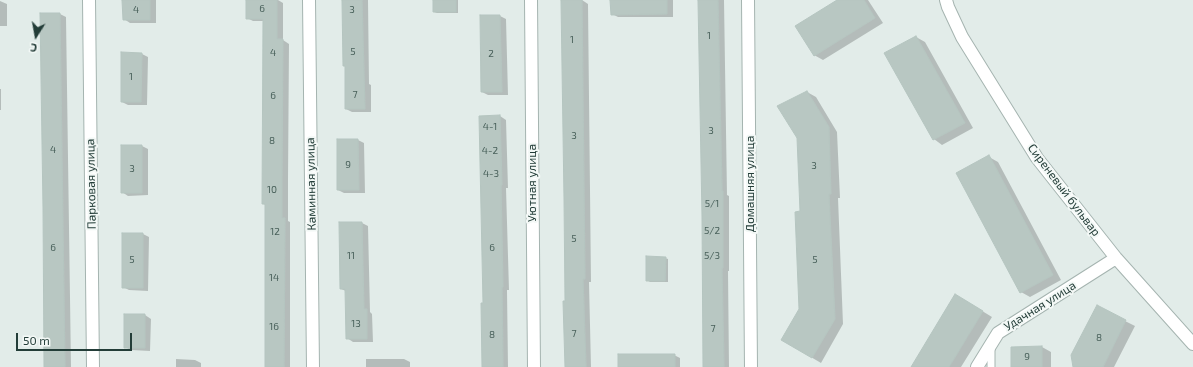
<!DOCTYPE html>
<meta charset="utf-8">
<style>
body{margin:0}
#map{position:relative;width:1193px;height:367px;overflow:hidden;background:#e2ece9;font-family:"Exo 2",sans-serif}
canvas{display:block}
.north{position:absolute;left:16px;top:16px;width:40px;height:40px;-webkit-text-stroke:3px #f3f8f6;paint-order:stroke;rotate:191deg;font-size:11px;font-weight:700;line-height:16px;text-align:center;color:#233d38}
.north::after{content:'';display:block;margin:auto;width:14px;height:18px;background:#233d38;clip-path:polygon(50% 0,100% 100%,50% 72%,0 100%)}
.scale{position:absolute;left:16px;top:333px;width:116px;height:18px;box-sizing:border-box;border:2px solid #233d38;border-top:0;padding-left:5px;font-size:12px;line-height:14px;white-space:nowrap;color:#233d38;-webkit-text-stroke:3px #f3f8f6;paint-order:stroke}
</style>
<div id="map">
<canvas width="1193" height="367"></canvas>
<div class="north">С</div>
<div class="scale">50 m</div>
</div>
<script>
const ctx = document.querySelector('canvas').getContext('2d');
ctx.lineJoin = 'round';
function fillPath(path, color) { ctx.fillStyle = color; ctx.fill(path, 'evenodd'); }
const poly = rows => new Path2D(rows.map(r => 'M' + r).join(''));
function strokePath(path, color, width, dash) { ctx.strokeStyle = color; ctx.lineWidth = width; ctx.lineCap = dash ? 'butt' : 'round'; ctx.setLineDash(dash || []); ctx.stroke(path); }
function label(font, color, halo, rows, align = 'center') {
  ctx.font = font + ' "Exo 2",sans-serif'; ctx.lineWidth = 4; ctx.setLineDash([]); ctx.textBaseline = 'middle'; ctx.strokeStyle = halo; ctx.fillStyle = color; for (const [text, x, y, turn = 0] of rows) {
    ctx.save(); ctx.translate(x, y); ctx.rotate((+turn || 0) * Math.PI / 180); ctx.textAlign = isNaN(turn) ? turn : align; if (halo) ctx.strokeText(text, 0, 0); ctx.fillText(text, 0, 0); ctx.restore();
  }
}
fillPath(poly([
 [123,0,156,0,156,23,130,23,124,19],
 [247,0,278,0,283,3,283,40,289,44,288,180,288,221,290,222,290,367,266,367,266,205,263,204,264,21,253,21,247,18],
 [343,0,368,0,369,84,371,85,371,112,352,112,346,109,346,67,344,66],
 [434,0,458,0,458,13,437,13,434,12],
 [582,0,588,4,591,282,589,282,591,367,566,367,566,302],
 [611,0,673,0,673,17,618,17,612,14],
 [699,0,724,0,727,195,729,196,729,271,728,271,729,367,704,367,703,217],
 [839,0,868,0,883,23,823,60,814,55],
 [0,1,7,4,7,26,0,26],
 [60,14,66,17,71,367,45,367],
 [500,16,506,19,508,95,488,95,482,92],
 [916,37,925,42,973,128,942,145,934,139],
 [142,54,148,57,147,105,128,105,122,102],
 [0,89,1,89,1,110,0,110],
 [807,92,816,97,837,132,840,198,838,198,843,324,821,363,782,340,800,310,801,212],
 [500,116,506,120,508,188,506,188,509,290,507,290,508,367,483,367,484,304,480,117],
 [358,140,364,143,365,193,344,193,338,190],
 [142,146,148,149,148,195,128,196,122,192],
 [989,157,998,162,1061,280,1030,297,1021,292],
 [340,223,362,223,368,226,370,312,372,314,373,342,353,342,347,338,346,291,341,289],
 [143,234,149,237,148,291,129,290,123,287],
 [665,258,668,259,668,282,650,282,647,280],
 [956,295,992,317,961,367,912,367],
 [1097,307,1135,326,1114,367,1074,367],
 [145,315,151,319,150,351,131,350,125,347],
 [1042,347,1051,352,1051,367,1012,367],
 [674,355,680,358,680,367,619,367],
 [176,359,195,360,201,363,201,367,176,367],
 [366,359,404,359,410,362,410,367,366,367]
]), '#0003');
const building = poly([
 [122,0,150,0,150,20,123,20,122,0],
 [246,0,277,0,277,39,283,39,282,176,282,218,285,218,284,367,265,367,265,204,262,204,263,19,246,19,246,0],
 [342,0,362,0,365,109,345,109,345,66,343,66,342,0],
 [433,0,456,0,456,12,433,12,433,0],
 [561,0,582,0,585,279,583,279,586,367,565,367,563,301,565,301,564,199,561,0],
 [610,0,667,0,667,14,611,15,610,0],
 [698,0,718,0,722,191,723,191,723,268,722,268,724,367,703,367,702,217,698,0],
 [837,0,864,0,875,18,814,56,795,26,837,0],
 [40,13,60,13,65,367,44,367,43,208,40,13],
 [480,15,500,15,502,92,481,92,480,15],
 [916,36,965,123,933,140,884,53,916,36],
 [121,52,142,53,141,102,121,102,121,52],
 [807,91,829,127,831,194,829,194,835,319,812,358,781,340,799,309,795,212,800,211,797,138,777,106,807,91],
 [500,115,502,185,501,185,503,287,502,287,503,367,482,367,481,303,483,303,479,116,500,115],
 [337,139,358,139,359,190,337,190,337,139],
 [121,145,142,145,142,193,121,193,121,145],
 [989,155,1053,275,1020,293,956,173,989,155],
 [339,222,362,222,364,309,367,309,367,339,346,339,345,289,340,289,339,222],
 [122,233,143,233,143,288,122,288,122,233],
 [646,256,666,257,665,281,646,281,646,256],
 [955,294,983,311,949,367,911,367,955,294],
 [1097,305,1126,320,1103,367,1073,367,1071,355,1097,305],
 [124,314,145,314,145,348,124,348,124,314],
 [1042,346,1042,367,1011,367,1011,347,1042,346],
 [618,354,675,354,675,367,618,367,618,354]
]);
fillPath(building, '#b8c7c2');
strokePath(building, '#b5c5c0', 1);
const service = poly([
 [991,347,991,367]
]);
const minor = poly([
 [89,0,93,367],
 [309,0,313,367],
 [531,0,534,367],
 [748,0,751,367],
 [946,0,948,7,962,37,1037,158,1116,258,1193,344],
 [977,367,998,333,1116,258]
]);
strokePath(service, '#a5b4b0', 9);
strokePath(minor, '#a5b4b0', 14);
strokePath(service, '#fff', 7);
strokePath(minor, '#fff', 12);
label('10px', '#48605a', null, [
 ["6",262,9],
 ["4",136,10],
 ["3",352,10],
 ["1",709,36],
 ["1",572,40],
 ["5",353,52],
 ["4",273,53],
 ["2",491,54],
 ["1",131,77],
 ["7",355,95],
 ["6",273,96],
 ["4-1",490,127],
 ["3",711,131],
 ["3",574,136],
 ["8",272,141],
 ["4",53,150],
 ["4-2",490,151],
 ["9",348,165],
 ["3",814,166],
 ["3",132,169],
 ["4-3",491,174],
 ["10",272,190],
 ["5/1",712,204],
 ["5/2",712,231],
 ["12",275,232],
 ["5",574,239],
 ["6",53,248],
 ["6",492,248],
 ["11",351,256],
 ["5/3",712,256],
 ["5",132,260],
 ["5",815,260],
 ["14",274,278],
 ["13",356,324],
 ["16",274,327],
 ["7",713,329],
 ["7",574,334],
 ["8",492,335],
 ["8",1099,338],
 ["9",1027,357]
]);
label('12px', '#233d38', '#f3f8f6', [
 ["Уютная улица",532,183,-90],
 ["Парковая улица",91,184,-91],
 ["Каминная улица",311,184,-91],
 ["Домашняя улица",750,184,-90],
 ["Сиреневый бульвар",1064,190,53],
 ["Удачная улица",1040,306,-32]
]);
</script>
